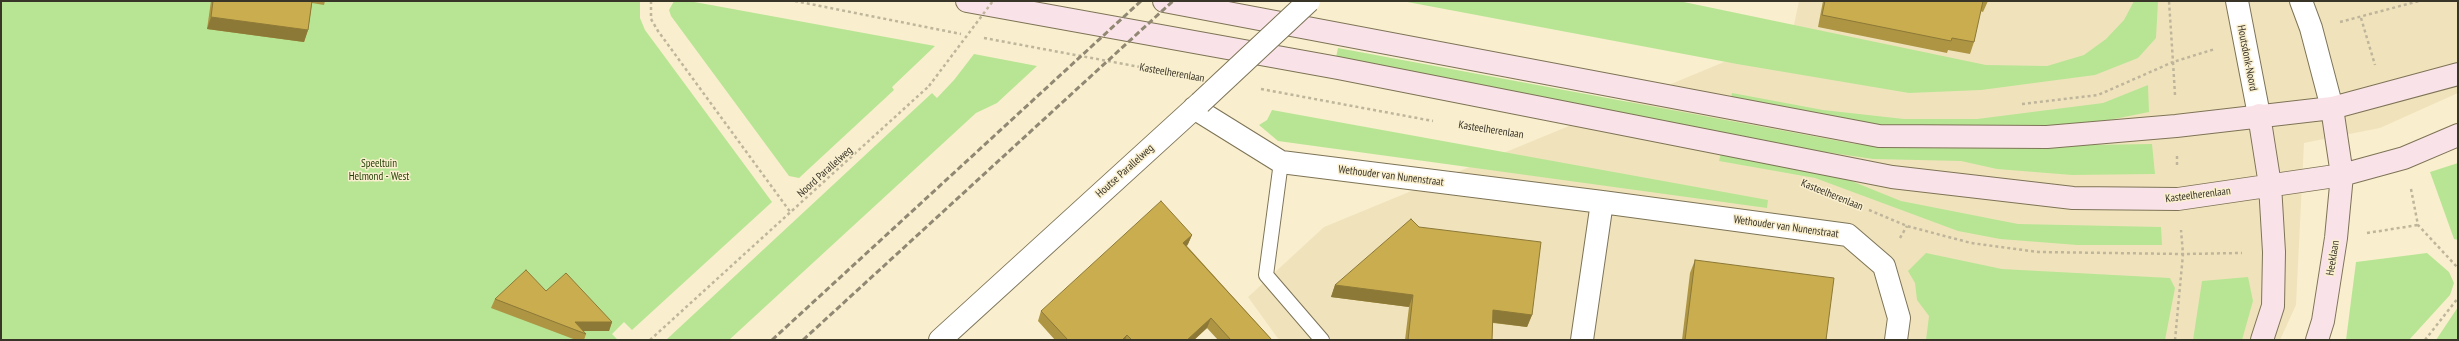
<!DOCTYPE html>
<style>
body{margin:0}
#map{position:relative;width:2459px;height:341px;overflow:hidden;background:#f9efce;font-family:"PT Sans Narrow",sans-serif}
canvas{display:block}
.frame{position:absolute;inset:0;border:2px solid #393428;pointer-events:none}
</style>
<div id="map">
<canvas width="2459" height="341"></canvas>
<div class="frame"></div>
</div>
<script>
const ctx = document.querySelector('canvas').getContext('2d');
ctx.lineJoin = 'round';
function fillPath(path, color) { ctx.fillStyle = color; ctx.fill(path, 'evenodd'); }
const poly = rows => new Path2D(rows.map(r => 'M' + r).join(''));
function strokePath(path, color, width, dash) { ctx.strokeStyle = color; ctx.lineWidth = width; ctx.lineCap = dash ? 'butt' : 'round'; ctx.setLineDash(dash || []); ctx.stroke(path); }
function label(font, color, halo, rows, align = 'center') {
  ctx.font = font + ' "PT Sans Narrow",sans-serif'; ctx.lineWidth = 3; ctx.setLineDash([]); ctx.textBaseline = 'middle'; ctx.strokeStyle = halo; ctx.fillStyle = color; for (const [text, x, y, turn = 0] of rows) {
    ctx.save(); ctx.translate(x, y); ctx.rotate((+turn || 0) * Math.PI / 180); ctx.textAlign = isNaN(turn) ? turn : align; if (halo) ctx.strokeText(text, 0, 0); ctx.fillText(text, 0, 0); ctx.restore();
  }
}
fillPath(poly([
 [1799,1,2458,1,2458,93,2380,128,2304,143,2296,305,2280,340,1279,340,1248,297,1324,227,1792,34]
]), '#f0e3bc');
fillPath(poly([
 [1,1,640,1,640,18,645,30,772,202,632,330,624,322,612,334,618,340,1,340],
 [674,1,689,1,935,46,892,87,894,90,799,178,789,176,671,16,669,10],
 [1402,1,1679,1,1986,65,2047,66,2084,55,2106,39,2124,20,2134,1,2158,1,2156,38,2138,58,2095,75,1981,90,1909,93,1737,64],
 [1338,48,1855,144,1909,148,2152,144,2155,174,2072,175,1997,169,1961,161,1873,159,1819,151,1335,62],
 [974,54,1037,66,997,103,976,113,729,340,666,340,932,93,937,98,954,80],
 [2148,85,2149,112,2074,127,1865,125,1730,102,1732,93,1823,110,1904,119,1977,119,2103,103],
 [1272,110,1768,200,1767,208,1278,141,1259,125,1267,120],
 [1721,153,1839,176,1901,201,2018,224,2161,227,2162,245,2077,245,2000,239,1958,231,1815,178,1719,161],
 [2458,163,2458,240,2454,239,2430,172],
 [1926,253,2002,269,2170,278,2175,288,2165,340,1926,340,1929,316,1917,300,1915,283,1908,271],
 [2427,253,2449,272,2454,283,2450,295,2409,340,2346,340,2356,262],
 [2248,277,2253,301,2242,340,2193,340,2202,281],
 [2458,307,2458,340,2436,340]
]), '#b8e594');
const lane = poly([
 [1281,162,1266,275,1322,340]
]);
const street = poly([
 [2237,1,2259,115],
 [2301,1,2311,28,2332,108],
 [1194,108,1281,162,1602,202,1848,235,1884,266,1899,318,1896,340],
 [940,340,1200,103],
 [1582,340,1602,202]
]);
const secondary = poly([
 [967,1,1338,68,1892,177,2073,198,2178,199,2342,175,2404,158,2458,135],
 [1164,1,1879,136,2047,137,2176,126,2332,108,2458,74],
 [2259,115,2270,185,2274,252,2273,306,2262,340],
 [2317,340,2323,321,2336,238,2342,175,2332,108]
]);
strokePath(lane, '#7d7356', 16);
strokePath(street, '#7d7356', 24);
strokePath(secondary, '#7d7356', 24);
strokePath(poly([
 [651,1,651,19,658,31,791,213],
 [795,1,961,34],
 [2361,18,2375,65],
 [2340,22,2419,1],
 [984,38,1183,75],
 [1261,89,1433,121],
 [2175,95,2173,62,2215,49],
 [2022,104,2098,95,2173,62,2169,1],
 [2177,156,2177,167],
 [2411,189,2418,225,2458,268],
 [1869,210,1907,226,1971,243,2038,252,2183,254,2242,253],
 [2367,233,2418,225],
 [1900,238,1907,226],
 [650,340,929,86],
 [2175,340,2183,254,2181,230],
 [2425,340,2458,298]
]), '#beb59b', 2.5, [3, 3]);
strokePath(lane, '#fff', 14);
strokePath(street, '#fff', 22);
strokePath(secondary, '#fae3e8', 22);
strokePath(poly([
 [772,340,1141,1],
 [803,340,1173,1]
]), '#908873', 3, [6, 3]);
const streetBridge = poly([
 [1200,103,1309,1]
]);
strokePath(streetBridge, '#7d7356', 24, []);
strokePath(poly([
 [929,86,993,1]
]), '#beb59b', 2.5, [3, 3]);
strokePath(streetBridge, '#fff', 22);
fillPath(poly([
 [211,1,325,1,324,5,312,3,308,30,304,42,207,29],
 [1823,1,1988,1,1983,12,1980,11,1974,42,1970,54,1948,50,1947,53,1818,27],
 [1419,227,1532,315,1527,327,1493,323,1492,340,1405,340,1409,307,1331,297,1335,285],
 [1192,235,1188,244,1187,246,1272,340,1218,340,1207,328,1194,340,1055,340,1038,321,1041,311],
 [1695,260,1826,340,1682,340,1690,273],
 [495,299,612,322,609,331,583,331,586,334,584,340,576,340,491,308]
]), '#ad9544');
fillPath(poly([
 [211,17,308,30,304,42,207,29],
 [1192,235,1188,244,1180,253,1183,243],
 [1335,285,1413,295,1409,307,1331,297],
 [1493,310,1532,315,1527,327,1489,322],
 [1211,318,1207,328,1194,340,1187,340],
 [575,322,612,322,609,331,578,331],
 [1127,335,1125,340,1122,340]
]), '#8d7937');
const building = poly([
 [213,1,312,1,308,30,211,17,213,1],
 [1825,1,1983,1,1974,42,1952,38,1951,41,1822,15,1825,1],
 [1161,201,1192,235,1183,243,1272,340,1231,340,1211,318,1187,340,1132,340,1127,335,1122,340,1068,340,1041,311,1161,201],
 [1411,219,1419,227,1541,242,1532,315,1493,310,1492,340,1408,340,1413,295,1335,285,1411,219],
 [1695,260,1834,278,1826,340,1685,340,1695,260],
 [526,270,546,291,566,273,612,322,575,322,586,334,495,299,526,270]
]);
fillPath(building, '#c9ad4f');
strokePath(building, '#8d7937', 1);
label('11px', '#393428', '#f9efce', [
 ["Houtsdonk-Noord",2247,58,79],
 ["Kasteelherenlaan",1172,73,10],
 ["Kasteelherenlaan",1491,130,9],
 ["Houtse Parallelweg",1125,171,-42],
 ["Noord Parallelweg",825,172,-42],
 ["Wethouder van Nunenstraat",1391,176,7],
 ["Kasteelherenlaan",1832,195,22],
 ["Kasteelherenlaan",2198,195,-7],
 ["Wethouder van Nunenstraat",1786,227,8],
 ["Heeklaan",2333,258,-81]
]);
label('11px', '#264107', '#f9efce', [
 ["Speeltuin",379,164],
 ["Helmond - West",379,177]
]);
</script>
